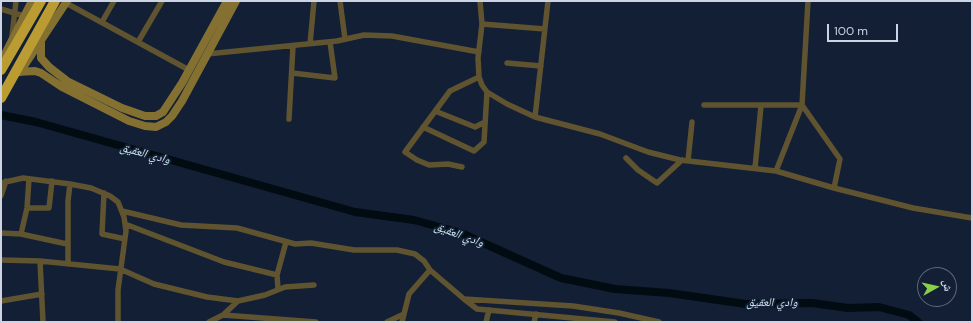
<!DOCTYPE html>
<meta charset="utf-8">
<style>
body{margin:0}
#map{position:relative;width:973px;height:323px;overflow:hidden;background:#131f34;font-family:"DM Sans","Noto Naskh Arabic",sans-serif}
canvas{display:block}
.frame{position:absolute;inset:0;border:2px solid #ccd4e3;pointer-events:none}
.north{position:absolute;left:917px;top:267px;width:40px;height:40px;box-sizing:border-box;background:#131f34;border:1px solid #5d677a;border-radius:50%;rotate:82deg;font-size:11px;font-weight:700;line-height:16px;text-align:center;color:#ccd4e3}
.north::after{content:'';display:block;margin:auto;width:14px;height:18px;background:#89cf49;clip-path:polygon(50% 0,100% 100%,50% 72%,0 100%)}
.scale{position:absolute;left:827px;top:24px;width:71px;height:18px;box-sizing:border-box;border:2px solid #ccd4e3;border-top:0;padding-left:5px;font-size:12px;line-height:14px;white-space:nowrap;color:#ccd4e3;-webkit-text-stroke:3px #131f34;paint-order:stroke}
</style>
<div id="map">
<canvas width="973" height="323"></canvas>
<div class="frame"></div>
<div class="north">ش</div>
<div class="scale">100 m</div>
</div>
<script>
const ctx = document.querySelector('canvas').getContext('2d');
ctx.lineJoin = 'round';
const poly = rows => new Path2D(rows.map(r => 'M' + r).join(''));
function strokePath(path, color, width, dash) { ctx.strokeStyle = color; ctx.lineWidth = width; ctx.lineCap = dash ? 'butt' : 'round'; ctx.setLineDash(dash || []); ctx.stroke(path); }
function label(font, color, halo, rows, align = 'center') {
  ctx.font = font + ' "DM Sans","Noto Naskh Arabic",sans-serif'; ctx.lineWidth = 4; ctx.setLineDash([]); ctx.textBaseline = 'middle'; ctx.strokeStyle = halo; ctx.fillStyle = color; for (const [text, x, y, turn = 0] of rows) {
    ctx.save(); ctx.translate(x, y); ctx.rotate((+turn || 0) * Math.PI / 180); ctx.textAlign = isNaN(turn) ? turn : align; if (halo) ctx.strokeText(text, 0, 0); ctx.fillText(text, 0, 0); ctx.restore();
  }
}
strokePath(poly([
 [1,115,36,122,355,212,414,220,461,233,561,278,615,289,669,293,746,304,812,303,848,308,879,307,909,315,918,322]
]), '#010c12', 8);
strokePath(poly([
 [340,1,345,39],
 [480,1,482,24,478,58,479,77,482,85,487,92,507,104,535,117,600,134,648,152,680,160,776,171,834,188,913,208,972,218],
 [66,3,189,70],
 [1,9,24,16],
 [102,22,114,1],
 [482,24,545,29],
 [12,36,16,1],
 [138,42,162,1],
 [310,44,314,1],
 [207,54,337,41,364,35,392,36,479,52],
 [507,63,541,66],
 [292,73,335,78,330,42],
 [704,105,802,105,840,159,834,188],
 [435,111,475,127,485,122],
 [535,117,548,1],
 [289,119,293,46],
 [423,127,474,151,484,142,487,92],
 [626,158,638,170,657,183,682,160],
 [688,161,692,122],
 [462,167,448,164,429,165,417,160,405,152,450,91,479,77],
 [755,168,761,106],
 [776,171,802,105,808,1],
 [1,183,23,178,70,184,91,188,110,196,118,202,124,217,126,231,118,290,118,322],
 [104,193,102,234,125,239],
 [1,196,6,181],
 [27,208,49,208,52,181],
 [122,211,181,225,237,228,295,244,311,243,354,250,397,250,415,254,424,261,430,270,464,299],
 [125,224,224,262,277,275],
 [1,233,21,234,67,244],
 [21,234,27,208,29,179],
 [1,260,40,261,120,269,154,284,207,297,238,301],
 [40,261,43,322],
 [68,264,68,201,70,184],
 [278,289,277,275,286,242],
 [1,301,42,294],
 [223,315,316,322],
 [209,322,223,315,238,301,265,295,285,287,314,285],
 [387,322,404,314],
 [402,322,409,294,430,270],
 [486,322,489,310],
 [534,322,536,314],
 [615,322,477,309,464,299,573,306,619,313,659,322]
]), '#5f542f', 5.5);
strokePath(poly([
 [41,43,41,58,49,67,67,81,122,108,145,116,156,116,163,112,182,83,227,1],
 [4,56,32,1],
 [16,72,35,71,41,73,62,87,129,121,145,126,156,127,166,122,172,116,182,101,236,1],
 [20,72,67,1]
]), '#847132', 8);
strokePath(poly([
 [1,70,41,1],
 [1,98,55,1]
]), '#ba9c32', 10);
label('italic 12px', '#cce5f0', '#131f34', [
 ["وادي العقيق",145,154,15],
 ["وادي العقيق",459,235,20],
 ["وادي العقيق",772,303]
]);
</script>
